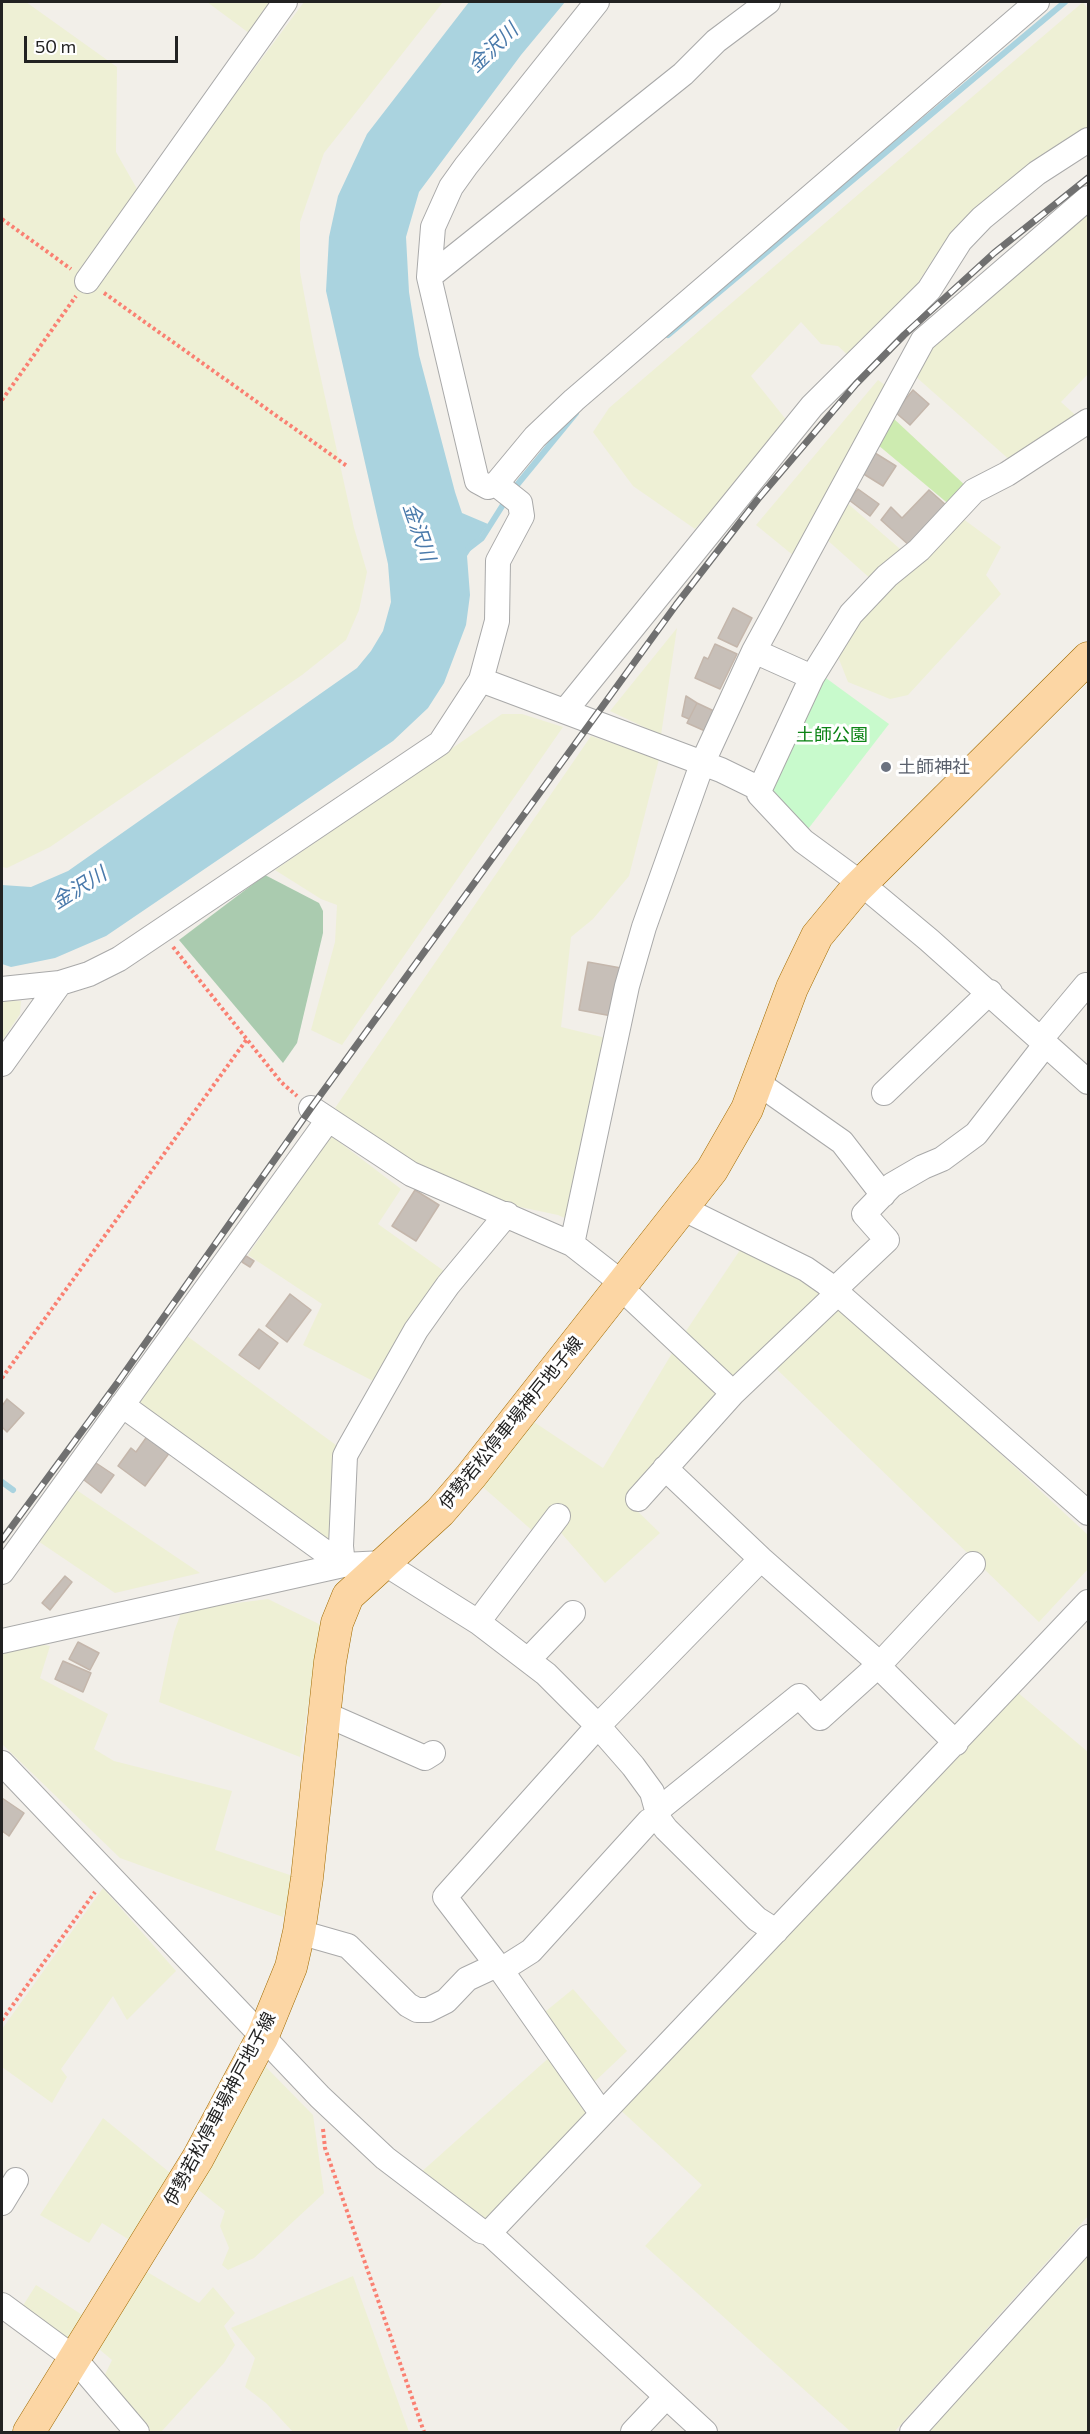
<!DOCTYPE html>
<meta charset="utf-8">
<style>
body{margin:0}
#map{position:relative;width:1090px;height:2434px;overflow:hidden;background:#f2efe9;font-family:Commissioner,sans-serif}
canvas{display:block}
.frame{position:absolute;inset:0;border:3px solid #222;pointer-events:none}
.scale{position:absolute;left:24px;top:36px;width:154px;height:27px;box-sizing:border-box;border:3px solid #222;border-top:0;padding-left:8px;font-size:18px;line-height:21px;white-space:nowrap;color:#222;-webkit-text-stroke:4px #fff;paint-order:stroke}
</style>
<div id="map">
<canvas width="1090" height="2434"></canvas>
<div class="frame"></div>
<div class="scale">50 m</div>
</div>
<script>
const ctx = document.querySelector('canvas').getContext('2d');
ctx.lineJoin = 'round';
function fillPath(path, color) { ctx.fillStyle = color; ctx.fill(path, 'evenodd'); }
const poly = rows => new Path2D(rows.map(r => 'M' + r).join(''));
function strokePath(path, color, width, dash) { ctx.strokeStyle = color; ctx.lineWidth = width; ctx.lineCap = dash ? 'butt' : 'round'; ctx.setLineDash(dash || []); ctx.stroke(path); }
function label(font, color, halo, rows, align = 'center') {
  ctx.font = font + ' Commissioner,"Noto Sans JP",sans-serif'; ctx.lineWidth = 6; ctx.setLineDash([]); ctx.textBaseline = 'middle'; ctx.strokeStyle = halo; ctx.fillStyle = color; for (const [text, x, y, turn = 0] of rows) {
    ctx.save(); ctx.translate(x, y); ctx.rotate((+turn || 0) * Math.PI / 180); ctx.textAlign = isNaN(turn) ? turn : align; if (halo) ctx.strokeText(text, 0, 0); ctx.fillText(text, 0, 0); ctx.restore();
  }
}
fillPath(poly([
 [2,2,26,2,117,67,116,152,149,210,304,2,443,2,324,153,300,222,300,272,314,347,354,528,367,572,359,610,346,640,302,675,50,847,7,868,2,867],
 [207,2,278,2,253,36],
 [1083,2,1088,9,1088,132,980,212,943,244,912,292,852,359,838,346,821,344,801,322,751,376,788,422,695,529,633,486,593,432,609,408],
 [1087,213,1088,374,1061,402,1083,422,1012,462,915,376,925,355],
 [878,380,889,388,794,556,756,525],
 [846,502,915,562,958,515,1001,547,986,575,1001,594,908,695,890,699,848,682,835,649,882,589,825,538],
 [677,628,661,735,610,711],
 [502,714,522,714,563,727,342,1045,311,1030,335,942,337,905,321,899,275,870],
 [591,736,659,759,629,876,593,919,571,937,561,1027,606,1038,569,1220,558,1215,506,1204,407,1164,335,1108],
 [2,1000,21,1001,20,1014,2,1041],
 [330,1135,401,1189,378,1224,444,1271,377,1383,303,1345,322,1304,248,1255],
 [740,1250,823,1289,1088,1535,1088,1569,1039,1622,761,1354,627,1501,660,1533,605,1583,548,1518,535,1533,476,1481,528,1418,603,1468,680,1340],
 [187,1336,340,1448,338,1541,324,1541,135,1401],
 [75,1489,200,1573,115,1593,35,1539],
 [268,1599,321,1625,300,1757,159,1702,174,1632,182,1610],
 [35,1643,50,1646,40,1678,108,1714,94,1749,114,1761,232,1791,215,1850,296,1877,283,1917,120,1858,2,1744,2,1652],
 [1016,1691,1088,1752,1088,2216,894,2432,851,2432,645,2246,702,2185,616,2106],
 [103,1888,176,1971,127,2020,113,1996,61,2069,67,2077,52,2103,2,2067,2,2029],
 [573,1989,627,2051,588,2088,594,2109,485,2219,419,2174,552,2055,535,2020],
 [261,2062,313,2115,324,2193,254,2258,228,2270,222,2265,229,2248,220,2226,225,2211,191,2184],
 [103,2118,174,2176,136,2244,102,2223,89,2243,40,2215],
 [1088,2250,1088,2432,923,2432],
 [139,2267,199,2303,213,2287,235,2313,224,2326,235,2345,224,2363,161,2432,144,2432,102,2381,112,2360,93,2344],
 [353,2276,409,2432,293,2432,266,2403,245,2387,255,2358,231,2328],
 [36,2285,90,2320,67,2355,17,2315]
]), '#eef0d5');
fillPath(poly([
 [893,418,968,488,951,506,878,445]
]), '#cdebb0');
fillPath(poly([
 [265,875,319,903,323,911,323,933,297,1043,283,1063,179,940]
]), '#aacbaf');
fillPath(poly([
 [819,673,889,724,805,833,765,790]
]), '#c8facc');
fillPath(poly([
 [469,2,565,2,521,55,419,192,406,237,409,292,419,355,455,492,462,513,488,524,467,556,470,595,466,625,444,683,428,708,393,741,106,936,55,958,11,967,2,964,2,885,31,887,68,871,357,668,371,651,383,631,391,602,388,564,326,291,329,237,338,196,367,134]
]), '#aad3df');
strokePath(poly([
 [668,335,1065,2],
 [512,491,576,413],
 [469,548,482,538,506,500],
 [2,1482,13,1490]
]), '#aad3df', 6);
const building = poly([
 [913,390,929,404,910,425,895,412,913,390],
 [875,453,896,466,883,486,862,473,875,453],
 [858,489,879,504,870,516,849,500,858,489],
 [929,490,947,506,911,547,881,520,891,507,902,518,929,490],
 [733,608,752,618,737,647,718,638,733,608],
 [715,644,737,654,720,689,695,678,704,657,708,659,715,644],
 [686,696,697,703,689,719,682,716,686,696],
 [697,703,714,711,705,731,687,723,697,703],
 [588,962,621,968,612,1016,579,1010,588,962],
 [415,1190,439,1205,416,1241,392,1226,415,1190],
 [246,1256,254,1261,250,1267,242,1262,246,1256],
 [290,1294,311,1310,287,1342,266,1326,290,1294],
 [259,1329,278,1343,259,1369,239,1355,259,1329],
 [7,1399,24,1413,7,1432,2,1427,2,1406,7,1399],
 [148,1435,170,1452,145,1486,118,1466,131,1448,136,1452,148,1435],
 [96,1463,114,1475,101,1493,84,1480,96,1463],
 [65,1576,72,1582,50,1610,42,1603,65,1576],
 [78,1642,99,1653,90,1670,69,1659,78,1642],
 [63,1661,91,1673,83,1692,55,1679,63,1661],
 [2,1798,24,1813,9,1836,2,1831,2,1798]
]);
fillPath(building, '#c7bfb8');
strokePath(building, '#c4b6ab', 1.5);
const minor = poly([
 [597,2,466,166,451,187,433,227,429,277,477,481,488,487,496,484,535,437,574,400,1037,2],
 [429,277,683,74,716,41,768,2],
 [87,281,285,2],
 [754,651,812,677],
 [481,680,721,770,760,789,759,794,803,841,863,885,929,940,1088,1082],
 [565,711,812,406,929,290,960,241,982,218,1037,173,1088,140],
 [760,789,812,677,851,614,887,576,919,550,974,491,1007,474,1088,421],
 [2,989,60,983,89,974,119,959,440,743,481,680,497,621,498,561,522,516,520,503,496,484],
 [1040,1040,1086,985],
 [2,1064,60,983],
 [758,1083,842,1142,883,1195],
 [884,1093,990,992],
 [311,1108,411,1174,572,1244,622,1283],
 [682,1208,806,1269,826,1283,1088,1513],
 [572,1244,627,986,644,927,702,764,754,651,923,340,1088,198],
 [620,1287,733,1393],
 [834,1290,887,1240,864,1214,892,1185,923,1167,942,1159,976,1134,1045,1045],
 [122,1405,343,1565],
 [665,1468,761,1559,880,1664],
 [638,1499,733,1393,837,1294],
 [343,1565,341,1546,345,1456,348,1450,416,1330,448,1285,507,1214],
 [2,1572,328,1120],
 [478,1622,558,1516],
 [2,1641,343,1565,384,1563,478,1622,546,1674,598,1726,633,1766,652,1792,660,1821,666,1829,757,1919,776,1931],
 [529,1659,573,1613],
 [878,1666,956,1743],
 [325,1714,425,1758,433,1753],
 [2,1763,320,2097,385,2158,481,2231,489,2233,705,2432],
 [658,1810,799,1696,820,1718,880,1664,973,1564],
 [299,1932,348,1946,408,2005,417,2010,428,2010,446,2001,467,1979,497,1965],
 [501,1970,531,1951,649,1821,659,1817],
 [602,2114,501,1970,445,1897,598,1726,761,1559],
 [2,2203,16,2180],
 [489,2233,1088,1602],
 [2,2305,74,2358,137,2432],
 [633,2432,666,2397],
 [912,2432,1088,2237]
]);
const major = poly([
 [29,2432,198,2158,262,2038,291,1967,299,1932,307,1878,330,1662,337,1623,348,1596,440,1512,471,1476,712,1170,747,1109,792,988,817,936,855,890,1088,658]
]);
strokePath(minor, '#a9a9a9', 26);
strokePath(major, '#a06b00', 33);
strokePath(poly([
 [2,219,71,269],
 [104,293,347,466],
 [2,400,76,296],
 [173,947,281,1082,297,1096],
 [2,1378,247,1039],
 [2,2020,95,1892],
 [323,2129,325,2148,424,2432]
]), '#fa8072', 4, [3, 3]);
strokePath(minor, '#fff', 24);
strokePath(major, '#fcd6a4', 32);
const rail = poly([
 [2,1540,118,1382,311,1108,676,605,758,499,856,384,904,335,994,253,1088,178]
]);
strokePath(rail, '#707070', 7);
strokePath(rail, '#fff', 4.5, [14]);
for (const [x, y, r, color] of [
 [886,767,6,"#6b7280"]
]) { const dot = new Path2D(); dot.arc(x, y, r, 0, 2 * Math.PI); ctx.fillStyle = color; ctx.fill(dot); strokePath(dot, '#fff', 2); }
label('18px', '#0c8416', '#fff', [
 ["土師公園",832,735]
]);
label('18px', '#5b616d', '#fff', [
 ["土師神社",898,767]
], 'left');
label('18px', '#222', '#fff', [
 ["伊勢若松停車場神戸地子線",511,1423,-51],
 ["伊勢若松停車場神戸地子線",220,2109,-62]
]);
label('italic 20px', '#4a7aab', '#fff', [
 ["金沢川",493,48,-44],
 ["金沢川",419,532,71],
 ["金沢川",79,888,-32]
]);
</script>
